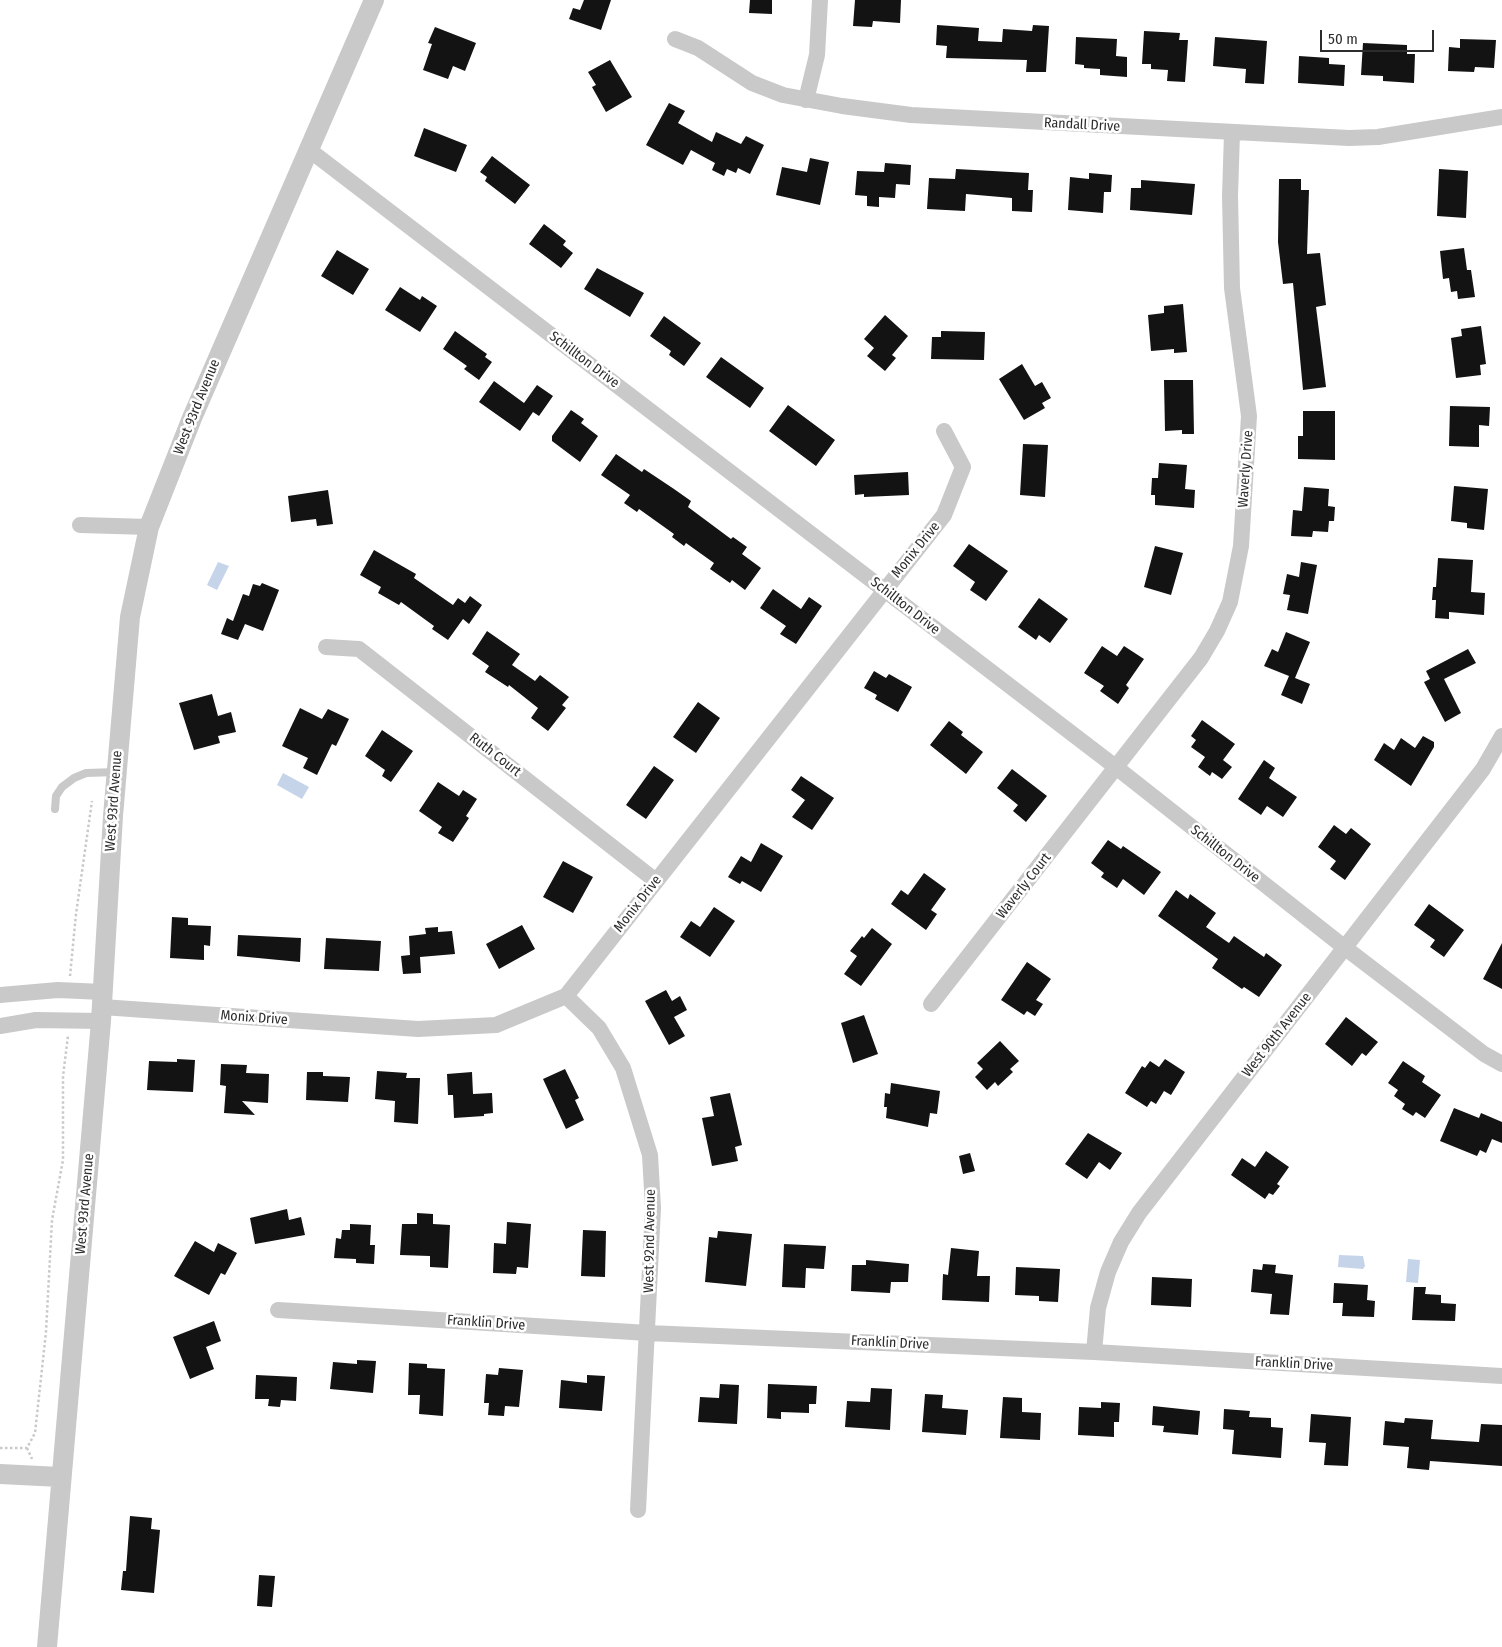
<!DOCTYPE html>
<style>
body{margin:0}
#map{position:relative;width:1502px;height:1647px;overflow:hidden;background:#fff;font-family:"Fira Sans Condensed",sans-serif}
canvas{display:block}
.scale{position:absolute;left:1320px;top:30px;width:114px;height:22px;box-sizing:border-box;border:2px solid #2c2c2c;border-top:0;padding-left:6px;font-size:15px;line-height:18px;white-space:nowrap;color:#2c2c2c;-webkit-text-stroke:4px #fff;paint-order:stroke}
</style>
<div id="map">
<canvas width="1502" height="1647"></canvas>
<div class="scale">50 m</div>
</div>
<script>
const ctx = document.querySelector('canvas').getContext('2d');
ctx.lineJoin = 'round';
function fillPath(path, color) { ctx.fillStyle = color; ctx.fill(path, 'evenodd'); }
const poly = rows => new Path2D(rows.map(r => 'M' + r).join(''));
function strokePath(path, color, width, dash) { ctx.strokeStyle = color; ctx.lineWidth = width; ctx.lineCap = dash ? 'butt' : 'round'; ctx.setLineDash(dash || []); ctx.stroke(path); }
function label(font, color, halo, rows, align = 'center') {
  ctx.font = font + ' "Fira Sans Condensed",sans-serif'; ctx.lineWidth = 5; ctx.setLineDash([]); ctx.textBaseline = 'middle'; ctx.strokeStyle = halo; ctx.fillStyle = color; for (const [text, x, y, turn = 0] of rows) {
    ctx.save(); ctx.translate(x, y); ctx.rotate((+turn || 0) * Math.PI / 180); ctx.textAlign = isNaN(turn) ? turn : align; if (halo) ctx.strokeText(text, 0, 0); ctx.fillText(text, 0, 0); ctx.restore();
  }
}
fillPath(poly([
 [218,562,229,566,217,590,207,585],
 [283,773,309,787,302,799,277,785],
 [1339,1255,1363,1256,1365,1266,1363,1269,1338,1267],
 [1408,1259,1420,1260,1418,1283,1406,1282]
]), '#c6d4e9');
fillPath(poly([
 [584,0,611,0,601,30,569,19,573,8,580,10],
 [750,0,772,0,772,14,749,13],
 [855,0,901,0,900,23,873,21,872,27,853,26],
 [937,25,979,28,978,41,1002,42,1003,29,1032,31,1033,25,1049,26,1046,72,1026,72,1027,60,946,58,947,46,936,45],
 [435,27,476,43,465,71,453,66,448,79,423,70,432,44,428,43],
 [1144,31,1180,33,1179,40,1188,40,1185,82,1167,81,1168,70,1151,69,1151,64,1142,64],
 [1076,37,1117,39,1116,56,1127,57,1127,77,1100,75,1100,69,1084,68,1084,65,1075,64],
 [1215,37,1267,41,1264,84,1245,83,1246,69,1213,66],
 [1460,39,1496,40,1494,68,1475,67,1474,72,1448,71,1449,47,1460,48],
 [1363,43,1407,45,1407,54,1415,54,1414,83,1383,81,1383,76,1361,75],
 [1299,56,1329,58,1329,64,1345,65,1344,86,1298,83],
 [610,60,632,97,606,112,592,87,596,85,588,72],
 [669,103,685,111,678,123,712,142,716,132,741,144,746,136,764,145,750,174,738,168,736,173,727,169,724,176,712,170,715,163,691,150,683,165,646,145],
 [424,128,467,145,456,172,414,156],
 [492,156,530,185,515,204,485,181,487,177,480,172],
 [810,158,829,162,820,205,776,195,782,167,807,172],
 [885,163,911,165,910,185,896,184,895,198,879,197,879,207,867,206,867,196,855,195,857,171,884,172],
 [956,169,1029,173,1028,190,1033,190,1032,212,1012,211,1012,198,966,194,965,211,927,209,929,178,955,179],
 [1439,169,1468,171,1466,218,1437,216],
 [1089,173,1112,175,1111,192,1104,192,1103,213,1068,210,1070,177,1089,179],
 [1279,179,1301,179,1301,190,1309,190,1307,254,1320,253,1326,305,1316,307,1326,387,1303,390,1293,283,1283,284,1278,242],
 [1141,180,1195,184,1192,215,1130,210,1131,188,1141,188],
 [544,224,566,241,563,245,573,253,561,268,529,244],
 [1464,248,1467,270,1471,270,1475,297,1458,299,1457,291,1451,292,1449,278,1443,279,1440,251],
 [337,250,369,269,353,295,321,276],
 [597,268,644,293,630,317,584,289],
 [400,287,420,300,422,296,437,306,420,332,385,310],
 [1183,304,1187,352,1174,353,1174,349,1151,351,1148,315,1164,313,1164,306],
 [885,315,908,336,892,355,896,358,885,371,867,356,874,348,864,339],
 [664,316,701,343,684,366,669,355,671,351,650,336],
 [1481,326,1486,364,1480,365,1481,375,1456,378,1451,338,1462,336,1461,329],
 [455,331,487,354,485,357,492,362,479,380,464,369,467,366,443,349],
 [941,331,985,332,984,360,931,359,932,337,941,337],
 [721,357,764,388,750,408,706,377],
 [1022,364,1035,386,1042,382,1051,398,1042,403,1045,408,1024,420,999,379],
 [1164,380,1193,380,1194,434,1182,434,1182,430,1165,431],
 [494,381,524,403,537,385,553,396,539,416,533,412,520,431,479,402],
 [788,405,835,440,816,466,769,431],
 [1450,406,1490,407,1489,426,1479,425,1479,447,1449,446],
 [571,410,584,419,581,423,598,436,580,462,552,441,552,436],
 [1303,411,1335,411,1335,460,1298,459,1298,436,1303,436],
 [1023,444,1048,445,1045,497,1020,495],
 [616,454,642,472,644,469,674,489,691,501,688,507,731,539,733,537,747,547,742,554,761,568,745,590,732,580,730,583,710,569,714,563,686,543,684,546,672,537,674,534,639,509,637,512,624,503,630,495,601,475],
 [1159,463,1187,465,1185,489,1195,490,1194,508,1155,505,1155,495,1151,495,1152,478,1158,478],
 [908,472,909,495,864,497,864,494,855,495,854,475],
 [1454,486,1488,489,1484,530,1467,528,1467,523,1451,521],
 [1304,487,1329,489,1328,506,1335,507,1334,521,1329,521,1328,532,1313,531,1312,537,1291,536,1293,510,1302,511],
 [328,490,333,524,317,526,316,519,291,522,288,496],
 [969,544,1008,571,986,601,970,590,975,582,953,566],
 [1155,546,1183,553,1171,595,1144,587],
 [374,550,416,574,414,578,453,605,458,598,465,603,470,596,482,605,469,624,463,619,448,640,432,629,434,626,401,602,399,605,378,593,381,587,360,575],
 [1438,558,1473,560,1471,592,1485,593,1484,615,1449,612,1449,619,1435,618,1436,600,1432,600,1433,587,1436,587],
 [1301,562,1317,565,1308,614,1287,610,1290,595,1283,594,1287,574,1299,577],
 [262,583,279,590,263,631,245,624,238,640,221,634,227,618,233,621,243,594,249,596,253,584,260,586],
 [773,589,801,609,809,597,822,606,796,644,780,634,786,626,760,608],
 [1039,598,1068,619,1050,643,1039,635,1036,640,1018,627],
 [487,631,520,654,512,665,535,681,540,675,569,697,562,705,566,708,548,731,531,718,538,708,509,685,508,687,485,672,489,666,472,654],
 [1286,632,1310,642,1295,678,1310,684,1302,704,1281,695,1289,676,1264,666,1272,649,1278,652],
 [1102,646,1117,656,1124,646,1144,659,1126,685,1129,688,1118,704,1100,691,1104,686,1084,673],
 [1468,649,1476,663,1444,679,1461,713,1445,722,1424,682,1430,679,1426,671],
 [874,671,886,678,889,674,912,687,898,712,875,699,877,695,864,688],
 [212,694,218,716,231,712,236,732,218,736,220,743,194,750,179,703],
 [698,702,720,718,696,753,673,737],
 [300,708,322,719,328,709,349,719,336,746,332,744,317,775,303,768,308,758,282,746],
 [1202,720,1235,744,1223,760,1232,767,1222,779,1212,772,1210,776,1198,767,1205,757,1191,747,1196,740,1191,736],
 [949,721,963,732,961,735,983,752,966,774,930,745],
 [382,730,413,751,391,782,382,776,385,770,365,756],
 [1423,736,1434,742,1434,747,1411,786,1374,760,1384,743,1394,750,1401,738,1415,748],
 [1264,760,1275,768,1269,778,1297,797,1283,817,1267,806,1261,815,1238,799],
 [654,766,674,780,646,819,626,805],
 [1012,769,1047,796,1026,822,1013,811,1018,805,997,788],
 [801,776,834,798,812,830,792,817,805,800,791,790],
 [438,782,459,796,463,790,477,799,466,816,469,818,453,842,438,833,442,827,419,811],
 [1334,825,1346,834,1351,828,1371,844,1345,880,1330,869,1336,861,1318,847],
 [1108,840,1121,849,1123,846,1161,872,1144,895,1123,879,1117,888,1101,877,1104,873,1091,863],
 [761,843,783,856,761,892,742,881,740,884,728,877,741,856,751,862],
 [563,861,593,877,573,913,543,897],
 [924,873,946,889,931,910,937,914,926,930,891,904,901,890,908,895],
 [1176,890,1188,899,1190,894,1216,913,1206,927,1229,943,1234,936,1264,957,1266,953,1282,965,1259,997,1244,987,1242,989,1212,968,1218,959,1158,916],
 [1429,904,1464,930,1444,957,1430,947,1435,940,1414,925],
 [714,907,735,921,710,957,680,937,691,921,700,927],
 [172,917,188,918,188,925,211,926,210,946,204,945,204,960,170,958],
 [522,925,535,949,499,969,486,944],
 [438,927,438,932,452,931,455,954,420,957,421,973,403,974,401,956,410,955,409,936,426,934,425,928],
 [872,928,892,944,861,986,844,974,857,956,850,951,862,936,864,938],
 [238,935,301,938,300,962,237,956],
 [326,938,381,941,379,971,324,969],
 [1502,943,1502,989,1483,979],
 [1027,962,1051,979,1036,1000,1043,1004,1035,1016,1027,1011,1024,1015,1001,1000],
 [666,990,672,1001,680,996,687,1010,674,1017,685,1036,669,1045,645,1001],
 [864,1015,878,1054,853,1063,841,1023],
 [1346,1017,1378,1042,1366,1056,1362,1053,1352,1066,1325,1044],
 [1000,1041,1019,1061,1010,1069,1013,1072,998,1086,995,1082,987,1090,975,1077,983,1069,977,1063],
 [177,1059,195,1060,193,1092,147,1090,149,1061,177,1062],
 [1165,1059,1185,1072,1171,1095,1164,1091,1156,1104,1151,1101,1147,1107,1125,1093,1142,1066,1145,1068,1150,1061,1159,1067],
 [1403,1061,1425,1076,1422,1082,1441,1095,1425,1118,1416,1112,1413,1116,1402,1109,1405,1104,1394,1096,1398,1090,1388,1083],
 [221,1064,247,1065,246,1073,269,1074,268,1103,242,1101,255,1115,224,1113,226,1086,220,1085],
 [565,1069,579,1098,575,1100,584,1120,566,1129,543,1079],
 [377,1071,407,1073,406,1078,420,1078,418,1124,394,1122,395,1101,375,1099],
 [307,1072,323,1072,323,1076,350,1077,348,1102,306,1100],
 [472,1072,473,1094,492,1093,493,1113,484,1114,484,1116,454,1118,453,1095,448,1095,447,1074],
 [891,1083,940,1091,937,1114,930,1113,928,1127,886,1118,887,1107,884,1107,885,1093,890,1094],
 [730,1093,742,1145,735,1147,738,1161,712,1166,702,1118,714,1116,710,1097],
 [1454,1108,1479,1118,1481,1113,1502,1122,1502,1143,1492,1139,1486,1153,1480,1150,1477,1156,1440,1141],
 [1088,1133,1122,1153,1110,1170,1099,1162,1087,1179,1065,1164],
 [1266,1151,1289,1167,1277,1184,1280,1186,1273,1195,1269,1193,1265,1199,1231,1175,1242,1158,1255,1167],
 [970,1153,975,1171,963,1174,959,1156],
 [287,1209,289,1220,301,1217,305,1235,255,1244,250,1218],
 [417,1213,433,1214,433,1224,450,1225,448,1268,430,1267,430,1256,400,1255,402,1224,417,1224],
 [507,1222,531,1224,528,1268,517,1267,516,1274,493,1273,494,1243,506,1244],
 [350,1224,371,1225,370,1245,375,1245,374,1264,356,1263,356,1259,334,1258,336,1238,341,1239,342,1230,350,1230],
 [583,1230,606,1231,605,1277,581,1276],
 [718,1231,752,1234,746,1286,705,1282,709,1237,717,1238],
 [195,1241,214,1252,218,1243,237,1253,225,1275,221,1273,209,1295,174,1276],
 [784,1244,826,1246,824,1269,806,1268,805,1288,782,1287],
 [951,1248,979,1251,977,1276,990,1276,989,1302,942,1300,943,1274,948,1275],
 [866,1260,909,1264,908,1282,891,1282,890,1293,851,1291,852,1265,866,1265],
 [1263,1264,1276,1265,1275,1273,1293,1275,1289,1315,1270,1314,1272,1294,1251,1292,1253,1269,1262,1270],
 [1016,1267,1060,1269,1058,1302,1039,1301,1039,1296,1015,1295],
 [1152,1277,1192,1279,1191,1307,1151,1305],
 [1334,1283,1368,1285,1367,1300,1375,1301,1374,1317,1342,1316,1343,1303,1333,1303],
 [1414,1287,1426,1287,1425,1294,1441,1295,1441,1303,1456,1304,1455,1321,1412,1320],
 [214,1321,221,1341,206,1347,214,1369,190,1379,173,1337],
 [357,1360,376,1361,373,1393,330,1389,333,1362,357,1364],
 [409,1363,427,1364,427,1368,445,1369,443,1416,419,1414,420,1395,408,1395],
 [499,1368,523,1370,519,1407,505,1406,504,1416,488,1415,489,1403,484,1403,486,1374,498,1375],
 [256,1375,297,1377,296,1401,281,1400,280,1407,268,1406,269,1399,255,1399],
 [587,1375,605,1376,602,1411,559,1408,561,1380,587,1383],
 [720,1384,739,1385,737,1424,698,1422,700,1397,719,1398],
 [768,1384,817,1386,816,1404,809,1404,809,1413,781,1412,781,1419,767,1418],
 [871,1388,892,1389,890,1430,845,1427,847,1401,870,1402],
 [925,1394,943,1395,942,1408,968,1410,966,1435,922,1432],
 [1003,1397,1022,1398,1022,1412,1041,1413,1040,1440,1000,1438],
 [1101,1402,1120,1403,1119,1422,1114,1422,1114,1437,1078,1435,1079,1407,1101,1408],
 [1153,1406,1200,1411,1198,1435,1163,1432,1164,1426,1152,1425],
 [1224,1409,1250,1411,1249,1417,1271,1418,1271,1427,1283,1428,1281,1458,1232,1454,1234,1430,1223,1429],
 [1311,1414,1351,1417,1348,1466,1324,1465,1326,1443,1309,1442],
 [1405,1418,1433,1420,1431,1439,1479,1442,1481,1424,1502,1425,1502,1466,1430,1461,1429,1470,1407,1468,1409,1447,1383,1445,1385,1421,1404,1423],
 [130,1516,152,1518,151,1529,160,1530,154,1593,121,1590,123,1571,126,1571],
 [259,1575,275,1576,272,1607,257,1606]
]), '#131313');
strokePath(poly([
 [70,976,76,914,92,801],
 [0,1448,27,1448,35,1433,46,1332,52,1220,63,1160,63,1076,68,1036],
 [27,1448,32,1459]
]), '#c9c9c9', 2.5, [2.5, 2.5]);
strokePath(poly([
 [55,809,56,796,62,787,74,778,86,773,116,772]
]), '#c9c9c9', 8);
strokePath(poly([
 [675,39,698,48,752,83,783,95,842,106,911,115,1349,138,1378,137,1502,117],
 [806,100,817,55,820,0],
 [308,149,1117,768,1344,947,1484,1054,1502,1064],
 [80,525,149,527],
 [326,647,359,649,656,881],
 [0,995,58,990,103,992],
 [566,996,599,1028,623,1068,650,1155,653,1208,638,1510],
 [931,1004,1201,658,1217,631,1230,602,1241,546,1249,416,1232,288,1230,196,1232,133],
 [102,1007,418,1029,496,1025,566,996,944,515,963,467,944,431],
 [0,1026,36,1020,101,1021],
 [278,1310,648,1333,1094,1352,1502,1376],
 [1094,1352,1098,1308,1108,1272,1121,1242,1139,1213,1483,769,1502,736]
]), '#c9c9c9', 16);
strokePath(poly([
 [0,1474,60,1477],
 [47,1647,101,1021,113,816,130,617,149,527,192,418,374,0]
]), '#c9c9c9', 20);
label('14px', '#2c2c2c', '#fff', [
 ["Randall Drive",1082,125,3],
 ["Schillton Drive",584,360,37],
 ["West 93rd Avenue",197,407,-68],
 ["Waverly Drive",1246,469,-86],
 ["Monix Drive",916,550,-51],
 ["Schillton Drive",905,606,38],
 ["Ruth Court",495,755,38],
 ["West 93rd Avenue",114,801,-86],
 ["Schillton Drive",1225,854,38],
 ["Waverly Court",1024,886,-52],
 ["Monix Drive",638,904,-52],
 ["Monix Drive",254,1018,4],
 ["West 90th Avenue",1277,1035,-52],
 ["West 93rd Avenue",85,1204,-85],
 ["West 92nd Avenue",650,1241,-89],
 ["Franklin Drive",486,1323,4],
 ["Franklin Drive",890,1343,3],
 ["Franklin Drive",1294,1364,3]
]);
</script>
